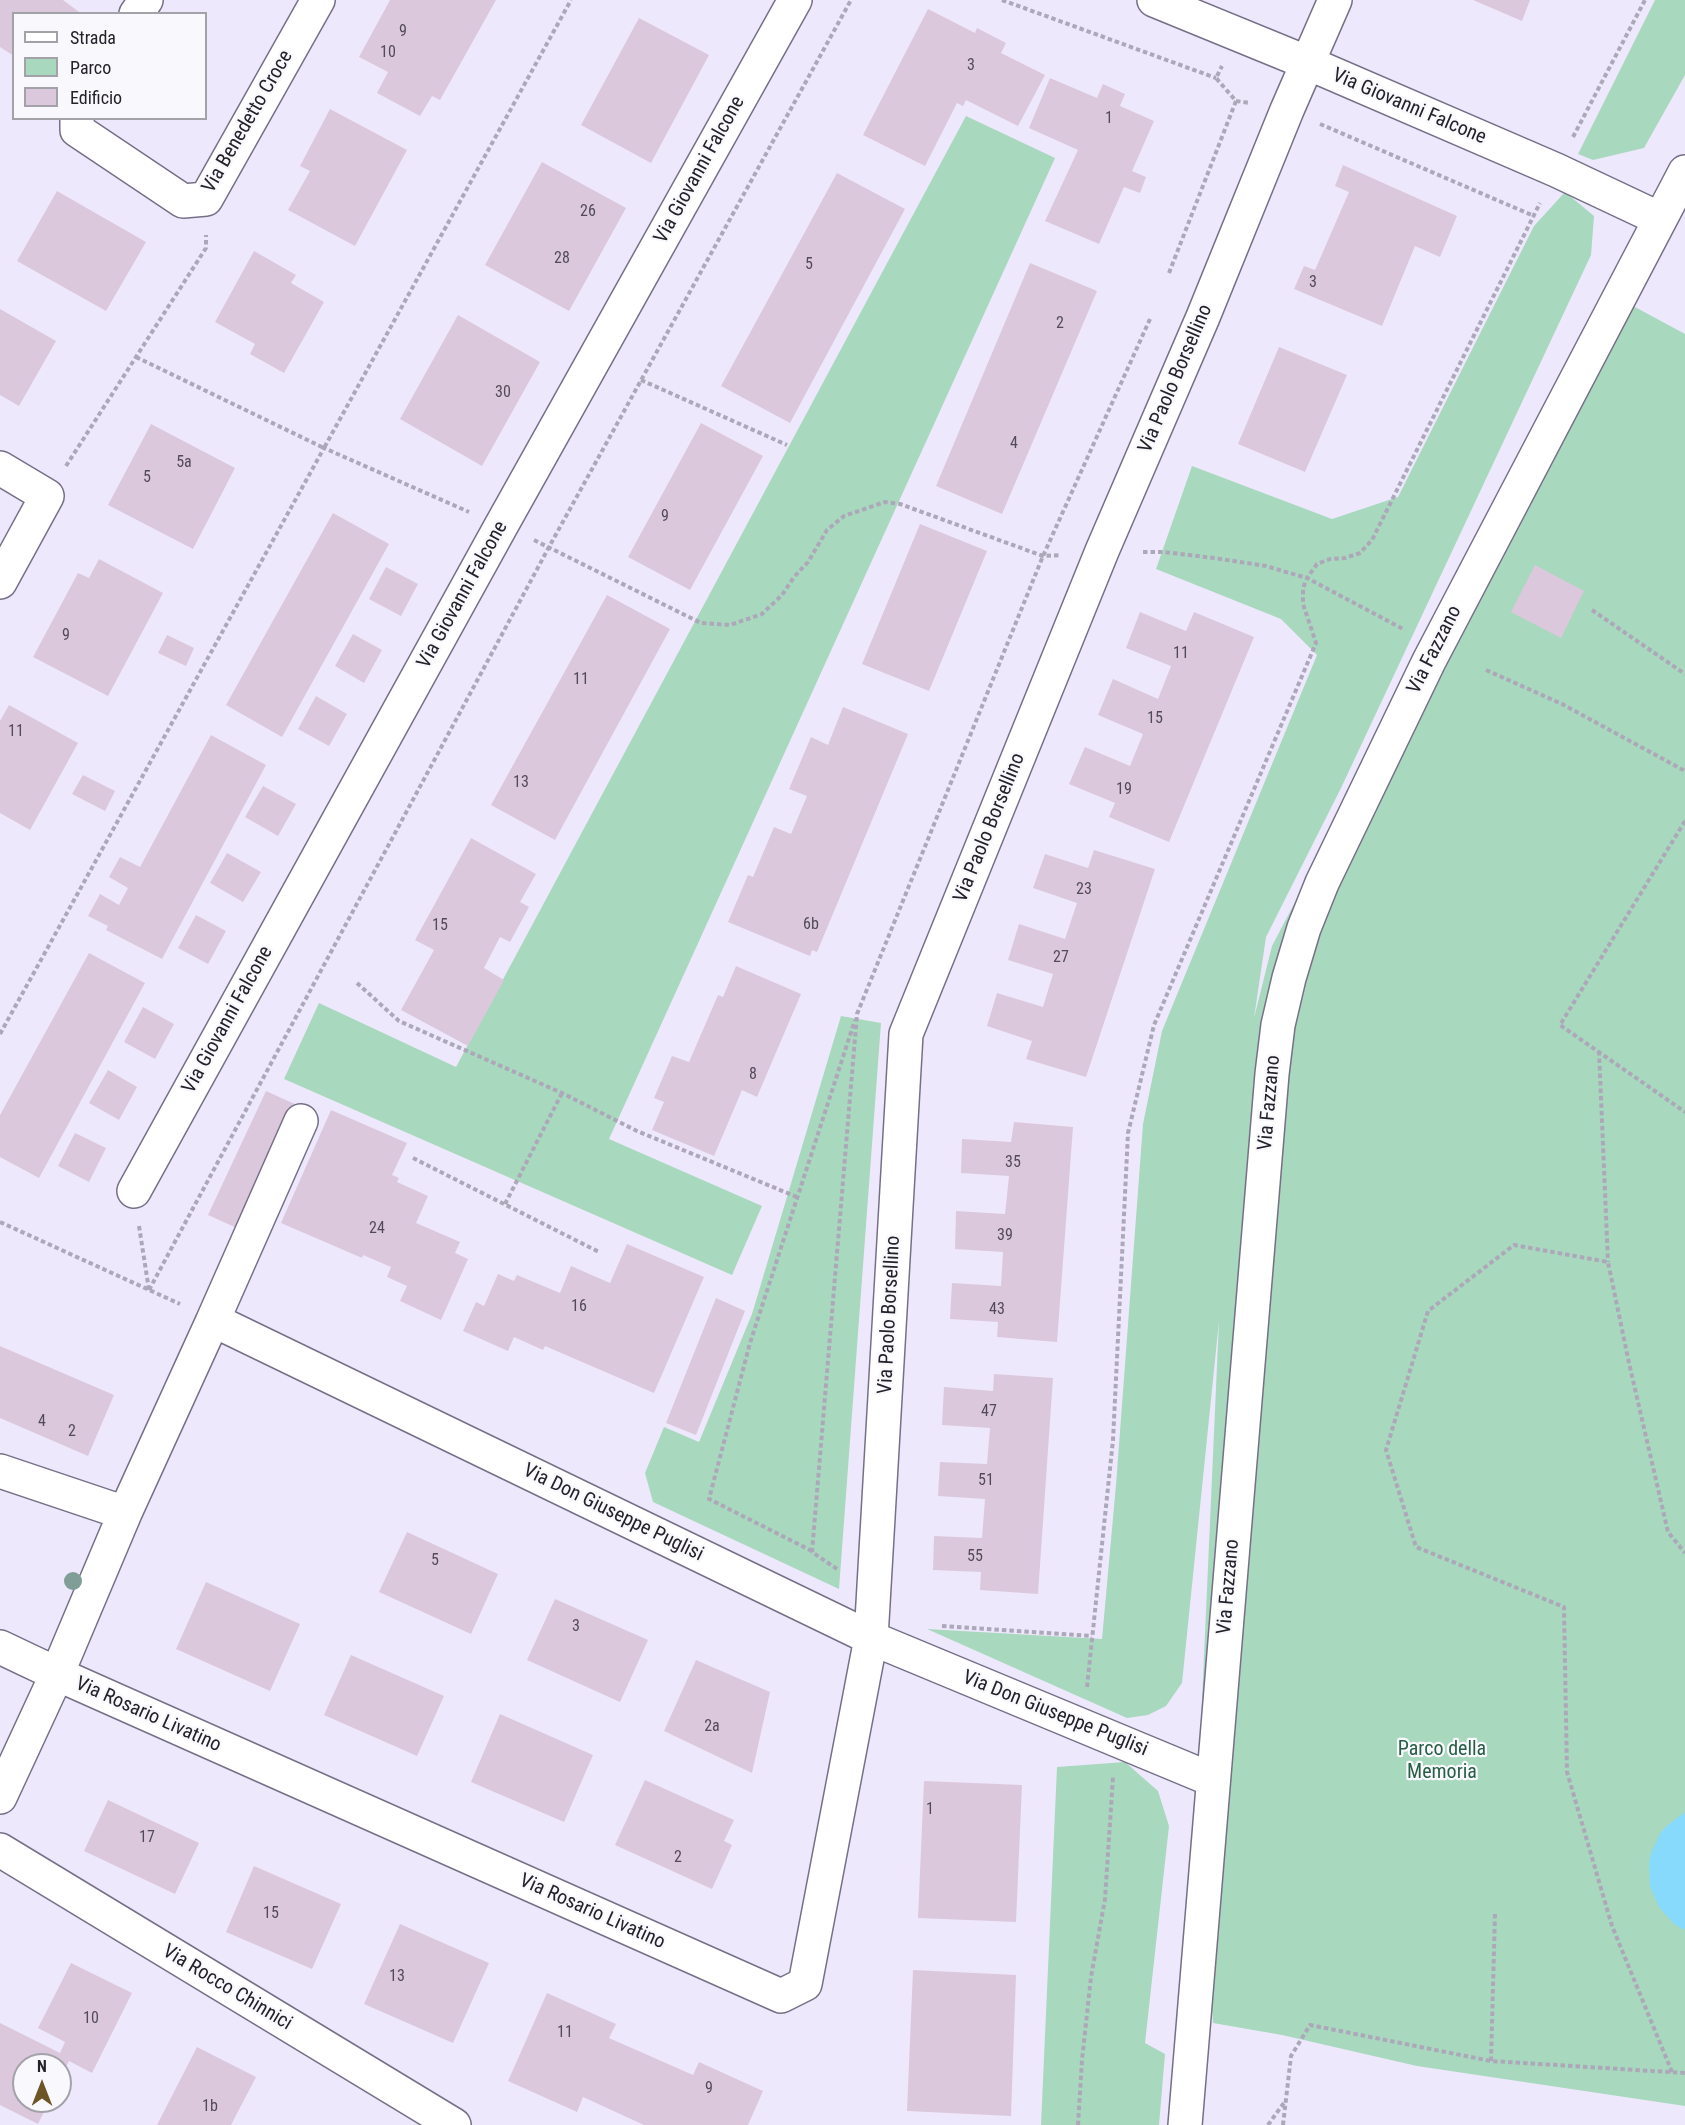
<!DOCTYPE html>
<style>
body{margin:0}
#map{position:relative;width:1685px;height:2125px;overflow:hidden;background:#eee8fd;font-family:"Roboto Condensed",sans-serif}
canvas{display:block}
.legend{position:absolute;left:12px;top:12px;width:195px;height:108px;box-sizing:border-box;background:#f9f8fd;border:2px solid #a4a2a9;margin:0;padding:8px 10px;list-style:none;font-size:18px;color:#24212a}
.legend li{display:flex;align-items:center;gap:12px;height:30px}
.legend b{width:30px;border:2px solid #a4a2a9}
.north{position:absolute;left:12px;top:2053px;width:60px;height:60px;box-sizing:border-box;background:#f9f8fd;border:2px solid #a4a2a9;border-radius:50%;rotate:0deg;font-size:16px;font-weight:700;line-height:24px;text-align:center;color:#24212a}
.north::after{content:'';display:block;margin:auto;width:21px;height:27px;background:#6e5526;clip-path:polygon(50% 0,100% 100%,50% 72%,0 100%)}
</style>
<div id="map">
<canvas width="1685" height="2125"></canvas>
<ul class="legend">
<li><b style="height:8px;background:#fff"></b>Strada</li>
<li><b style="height:16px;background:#a8d8be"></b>Parco</li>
<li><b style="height:16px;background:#dcc8dd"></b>Edificio</li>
</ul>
<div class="north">N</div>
</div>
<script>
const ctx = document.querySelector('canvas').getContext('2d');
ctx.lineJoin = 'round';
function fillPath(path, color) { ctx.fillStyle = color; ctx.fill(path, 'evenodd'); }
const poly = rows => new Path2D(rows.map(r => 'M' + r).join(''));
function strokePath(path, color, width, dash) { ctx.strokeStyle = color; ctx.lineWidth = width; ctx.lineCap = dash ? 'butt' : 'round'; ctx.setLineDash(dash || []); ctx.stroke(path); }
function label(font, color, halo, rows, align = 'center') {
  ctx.font = font + ' "Roboto Condensed",sans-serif'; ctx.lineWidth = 4.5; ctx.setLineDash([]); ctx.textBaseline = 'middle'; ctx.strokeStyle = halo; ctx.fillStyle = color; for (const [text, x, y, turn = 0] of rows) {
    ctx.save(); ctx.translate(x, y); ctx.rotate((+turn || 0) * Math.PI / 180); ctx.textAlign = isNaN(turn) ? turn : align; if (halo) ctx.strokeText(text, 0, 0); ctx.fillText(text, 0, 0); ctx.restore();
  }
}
fillPath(poly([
 [1655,0,1685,0,1685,75,1644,148,1593,160,1578,154],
 [966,116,1055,158,609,1139,762,1206,732,1275,284,1079,319,1003,456,1067],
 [1565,192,1594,216,1591,255,1341,788,1266,937,1254,1018,1272,946,1425,655,1622,300,1685,334,1685,2106,1417,2066,1282,2035,1213,2023,1198,1790,1219,1321,1182,1683,1166,1706,1148,1715,1127,1718,927,1629,1102,1639,1116,1485,1143,1124,1162,1031,1317,655,1281,619,1156,569,1192,466,1332,519,1398,497,1534,226],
 [841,1016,881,1023,839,1589,653,1502,645,1473,664,1427,699,1442,752,1314],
 [1125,1762,1158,1791,1169,1826,1145,2043,1165,2054,1159,2125,1041,2125,1057,1767]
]), '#a8d8be');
fillPath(poly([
 [1685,1812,1685,1930,1674,1924,1659,1907,1650,1886,1649,1864,1651,1853,1661,1832,1668,1825]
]), '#87dafc');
fillPath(poly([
 [0,0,63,0,82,14,14,14,14,56,0,47],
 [390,0,496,0,440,100,432,96,420,116,377,93,388,72,359,57],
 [1473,0,1530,0,1522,21],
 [928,9,975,33,977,28,1006,43,1001,53,1045,75,1018,126,966,100,963,106,957,103,925,166,863,135],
 [639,18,709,55,651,163,581,125],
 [1050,78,1097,98,1103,84,1125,94,1120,106,1154,121,1132,171,1146,177,1140,193,1124,187,1099,244,1045,221,1078,150,1029,128],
 [330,109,407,150,355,246,288,210,310,171,300,166],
 [542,162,626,208,569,311,485,265],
 [1343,165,1457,216,1440,257,1415,246,1382,326,1294,289,1304,266,1315,270,1349,192,1335,186],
 [837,173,905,209,790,423,721,386],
 [57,191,146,242,106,311,17,261],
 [254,251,296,275,291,283,324,302,284,373,250,354,255,344,215,322],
 [1030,263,1097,291,1002,514,936,486],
 [0,309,56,341,19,406,0,395],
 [458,315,540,362,482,466,400,419],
 [1279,347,1347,375,1305,472,1238,444],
 [701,423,763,456,690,590,628,557],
 [151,424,235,468,193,549,108,505],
 [333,513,389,544,282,737,226,705],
 [920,524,987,551,929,691,862,664],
 [99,559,163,593,108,696,33,657,78,573,89,578],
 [1535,565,1584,591,1561,638,1511,612],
 [386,567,418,584,401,616,369,599],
 [607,595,670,629,555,840,491,805],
 [1140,612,1186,631,1194,612,1254,637,1169,842,1109,817,1115,803,1069,784,1085,747,1130,766,1143,734,1098,715,1113,679,1158,699,1171,666,1126,648],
 [353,634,382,650,364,683,335,666],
 [167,635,194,648,186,666,158,653],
 [316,696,347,714,329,746,298,729],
 [9,705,78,743,30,830,0,813,0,721],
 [843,707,908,734,817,952,812,950,810,956,728,922,748,875,753,877,774,827,791,834,807,796,789,789,811,737,828,745],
 [211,735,266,765,162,959,106,930,108,926,88,916,100,894,119,905,128,888,109,877,120,857,140,867],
 [83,775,115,791,105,811,72,794],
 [263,786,296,804,278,836,245,817],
 [471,838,536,874,520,902,529,907,510,942,500,937,484,968,504,980,468,1046,401,1010,434,950,415,940],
 [1094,850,1155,869,1086,1077,1026,1059,1032,1041,987,1026,997,993,1043,1007,1053,974,1008,960,1019,924,1065,939,1077,903,1033,888,1045,854,1088,868],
 [227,853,261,872,243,902,210,883],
 [196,915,226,931,208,964,178,948],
 [89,953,145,983,39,1178,0,1157,0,1115],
 [736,966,801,994,757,1097,742,1090,714,1156,652,1130,664,1102,654,1098,672,1056,689,1062,718,995,723,997],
 [143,1007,174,1024,155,1059,124,1042],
 [108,1070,137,1087,119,1120,89,1103],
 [266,1091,297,1105,239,1229,208,1215],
 [331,1110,407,1143,392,1175,399,1178,397,1182,428,1196,416,1223,460,1242,455,1253,468,1259,441,1320,400,1301,407,1286,387,1277,391,1267,363,1255,362,1258,281,1223],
 [1014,1122,1073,1127,1057,1342,997,1337,998,1322,950,1319,952,1283,1001,1286,1003,1252,955,1249,956,1211,1005,1214,1009,1176,961,1173,962,1139,1011,1142],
 [75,1133,106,1148,89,1182,58,1166],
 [627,1244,704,1277,654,1393,545,1346,543,1350,514,1337,508,1351,463,1331,476,1302,484,1306,498,1274,514,1281,517,1275,560,1293,571,1266,610,1283],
 [716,1298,745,1311,696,1435,666,1423],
 [0,1346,114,1395,88,1456,0,1418],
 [994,1374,1053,1378,1038,1594,980,1590,981,1572,933,1570,934,1536,982,1538,985,1499,938,1496,940,1462,987,1464,990,1428,942,1425,944,1387,993,1391],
 [407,1532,498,1574,471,1634,379,1592],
 [206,1582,300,1624,270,1691,176,1649],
 [555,1599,648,1640,620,1702,527,1660],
 [351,1655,444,1696,417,1756,324,1715],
 [696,1660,770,1692,752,1773,664,1731],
 [500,1714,593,1755,564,1822,471,1782],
 [645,1780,734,1820,724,1841,732,1845,712,1889,615,1845],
 [924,1781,1022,1785,1016,1922,918,1918],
 [108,1800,199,1843,175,1894,84,1851],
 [254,1866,341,1904,312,1969,226,1932],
 [400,1924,489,1963,453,2043,364,2004],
 [71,1963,132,1993,92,2073,69,2061,60,2078,60,2065,24,2065,24,2101,49,2101,38,2124,0,2105,0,2023,60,2053,65,2042,38,2028],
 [913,1970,1016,1975,1011,2116,907,2111],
 [547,1993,616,2024,609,2038,693,2075,699,2062,763,2091,748,2125,644,2125,583,2097,577,2112,508,2081],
 [197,2047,256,2077,231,2125,157,2125]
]), '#dcc8dd');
const minor = poly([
 [1154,0,1308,63,1556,170,1660,219],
 [136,14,146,0],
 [77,118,77,130,183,201,206,199,318,0],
 [0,468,47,496,0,582],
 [134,1191,501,526,795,0],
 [213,1320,301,1121],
 [0,1471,125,1513],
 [0,1647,57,1674,781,1996,805,1984,871,1638,906,1034,1102,551,1203,317,1287,110,1335,0],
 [0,1797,57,1674,125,1513,213,1320,871,1638,1213,1780],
 [0,1850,454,2125]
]);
const tertiary = poly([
 [1185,2125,1272,1074,1278,1025,1289,978,1304,928,1322,883,1429,661,1685,172]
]);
strokePath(minor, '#767086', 36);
strokePath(tertiary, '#767086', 36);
strokePath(poly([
 [1002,0,1216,78],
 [1236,101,1250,103],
 [1320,124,1534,216],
 [1573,137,1645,0],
 [1169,273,1236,101,1216,78,1222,66],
 [136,357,324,448,571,0],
 [641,380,787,445],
 [66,466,206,248,206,235],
 [534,540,701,623,730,625,762,614,782,595,794,577,808,562,827,530,844,516,885,502,900,504,1043,556,1061,555],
 [1143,552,1164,552,1214,558,1266,566,1286,572,1307,578,1405,630],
 [1592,610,1685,674],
 [1486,670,1562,704,1685,771],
 [1685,821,1560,1025,1685,1112],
 [357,983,399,1021,562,1093,637,1131,797,1197],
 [0,1034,324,448,469,512],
 [1599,1051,1608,1262],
 [413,1158,599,1252],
 [505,1204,562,1093],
 [0,1222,180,1304],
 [139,1226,149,1290],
 [149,1290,549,547,851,0],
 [812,1551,709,1499,750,1343,855,1020],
 [837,1569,812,1552,857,1014,1043,556,1150,319],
 [942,1626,1092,1636],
 [1087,1687,1113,1440,1128,1133,1154,1025,1316,643,1303,604,1303,588,1307,578,1317,564,1330,559,1345,558,1360,553,1372,540,1540,203],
 [1491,2061,1495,1913],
 [1672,2072,1612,1926,1567,1772,1564,1607,1416,1547,1386,1450,1428,1311,1514,1245,1608,1262,1629,1363,1668,1532,1685,1553],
 [1078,2125,1082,2060,1091,1977,1105,1899,1113,1777],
 [1268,2125,1286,2100],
 [1283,2125,1291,2056,1310,2025,1491,2061,1685,2073]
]), '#ada8b9', 4, [4.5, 3]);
strokePath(minor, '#fff', 33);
strokePath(tertiary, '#fff', 33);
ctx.fillStyle = '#809d98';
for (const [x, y] of [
 [73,1581]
]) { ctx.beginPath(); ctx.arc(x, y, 9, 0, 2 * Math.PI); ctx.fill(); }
label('16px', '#524b57', null, [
 ["9",403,32],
 ["10",388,53],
 ["3",971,66],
 ["1",1109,119],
 ["26",588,212],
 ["28",562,259],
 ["5",809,265],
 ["3",1313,283],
 ["2",1060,324],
 ["30",503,393],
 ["4",1014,444],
 ["5a",184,463],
 ["5",147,478],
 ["9",665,517],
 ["9",66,636],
 ["11",1181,654],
 ["11",581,680],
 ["15",1155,719],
 ["11",16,732],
 ["13",521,783],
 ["19",1124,790],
 ["23",1084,890],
 ["6b",811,925],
 ["15",440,926],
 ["27",1061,958],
 ["8",753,1075],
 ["35",1013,1163],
 ["24",377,1229],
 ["39",1005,1236],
 ["16",579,1307],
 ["43",997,1310],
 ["47",989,1412],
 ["4",42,1422],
 ["2",72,1432],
 ["51",986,1481],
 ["55",975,1557],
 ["5",435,1561],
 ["3",576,1627],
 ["2a",712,1727],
 ["1",930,1810],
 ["17",147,1838],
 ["2",678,1858],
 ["15",271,1914],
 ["13",397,1977],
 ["10",91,2019],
 ["11",565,2033],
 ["9",709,2089],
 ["1b",210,2107]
]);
label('20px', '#24212a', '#f9f8fd', [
 ["Via Giovanni Falcone",1409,107,23],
 ["Via Benedetto Croce",248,122,-60],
 ["Via Giovanni Falcone",700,170,-61],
 ["Via Paolo Borsellino",1176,379,-67],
 ["Via Giovanni Falcone",463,595,-61],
 ["Via Fazzano",1435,650,-63],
 ["Via Paolo Borsellino",990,828,-68],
 ["Via Giovanni Falcone",228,1020,-61],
 ["Via Fazzano",1270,1103,-85],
 ["Via Paolo Borsellino",890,1315,-87],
 ["Via Don Giuseppe Puglisi",613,1513,26],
 ["Via Fazzano",1229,1587,-85],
 ["Via Don Giuseppe Puglisi",1055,1714,22],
 ["Via Rosario Livatino",148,1715,24],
 ["Via Rosario Livatino",592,1912,24],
 ["Via Rocco Chinnici",227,1988,31]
]);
label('20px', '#265f45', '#f9f8fd', [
 ["Parco della",1442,1750],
 ["Memoria",1442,1773]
]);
</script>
